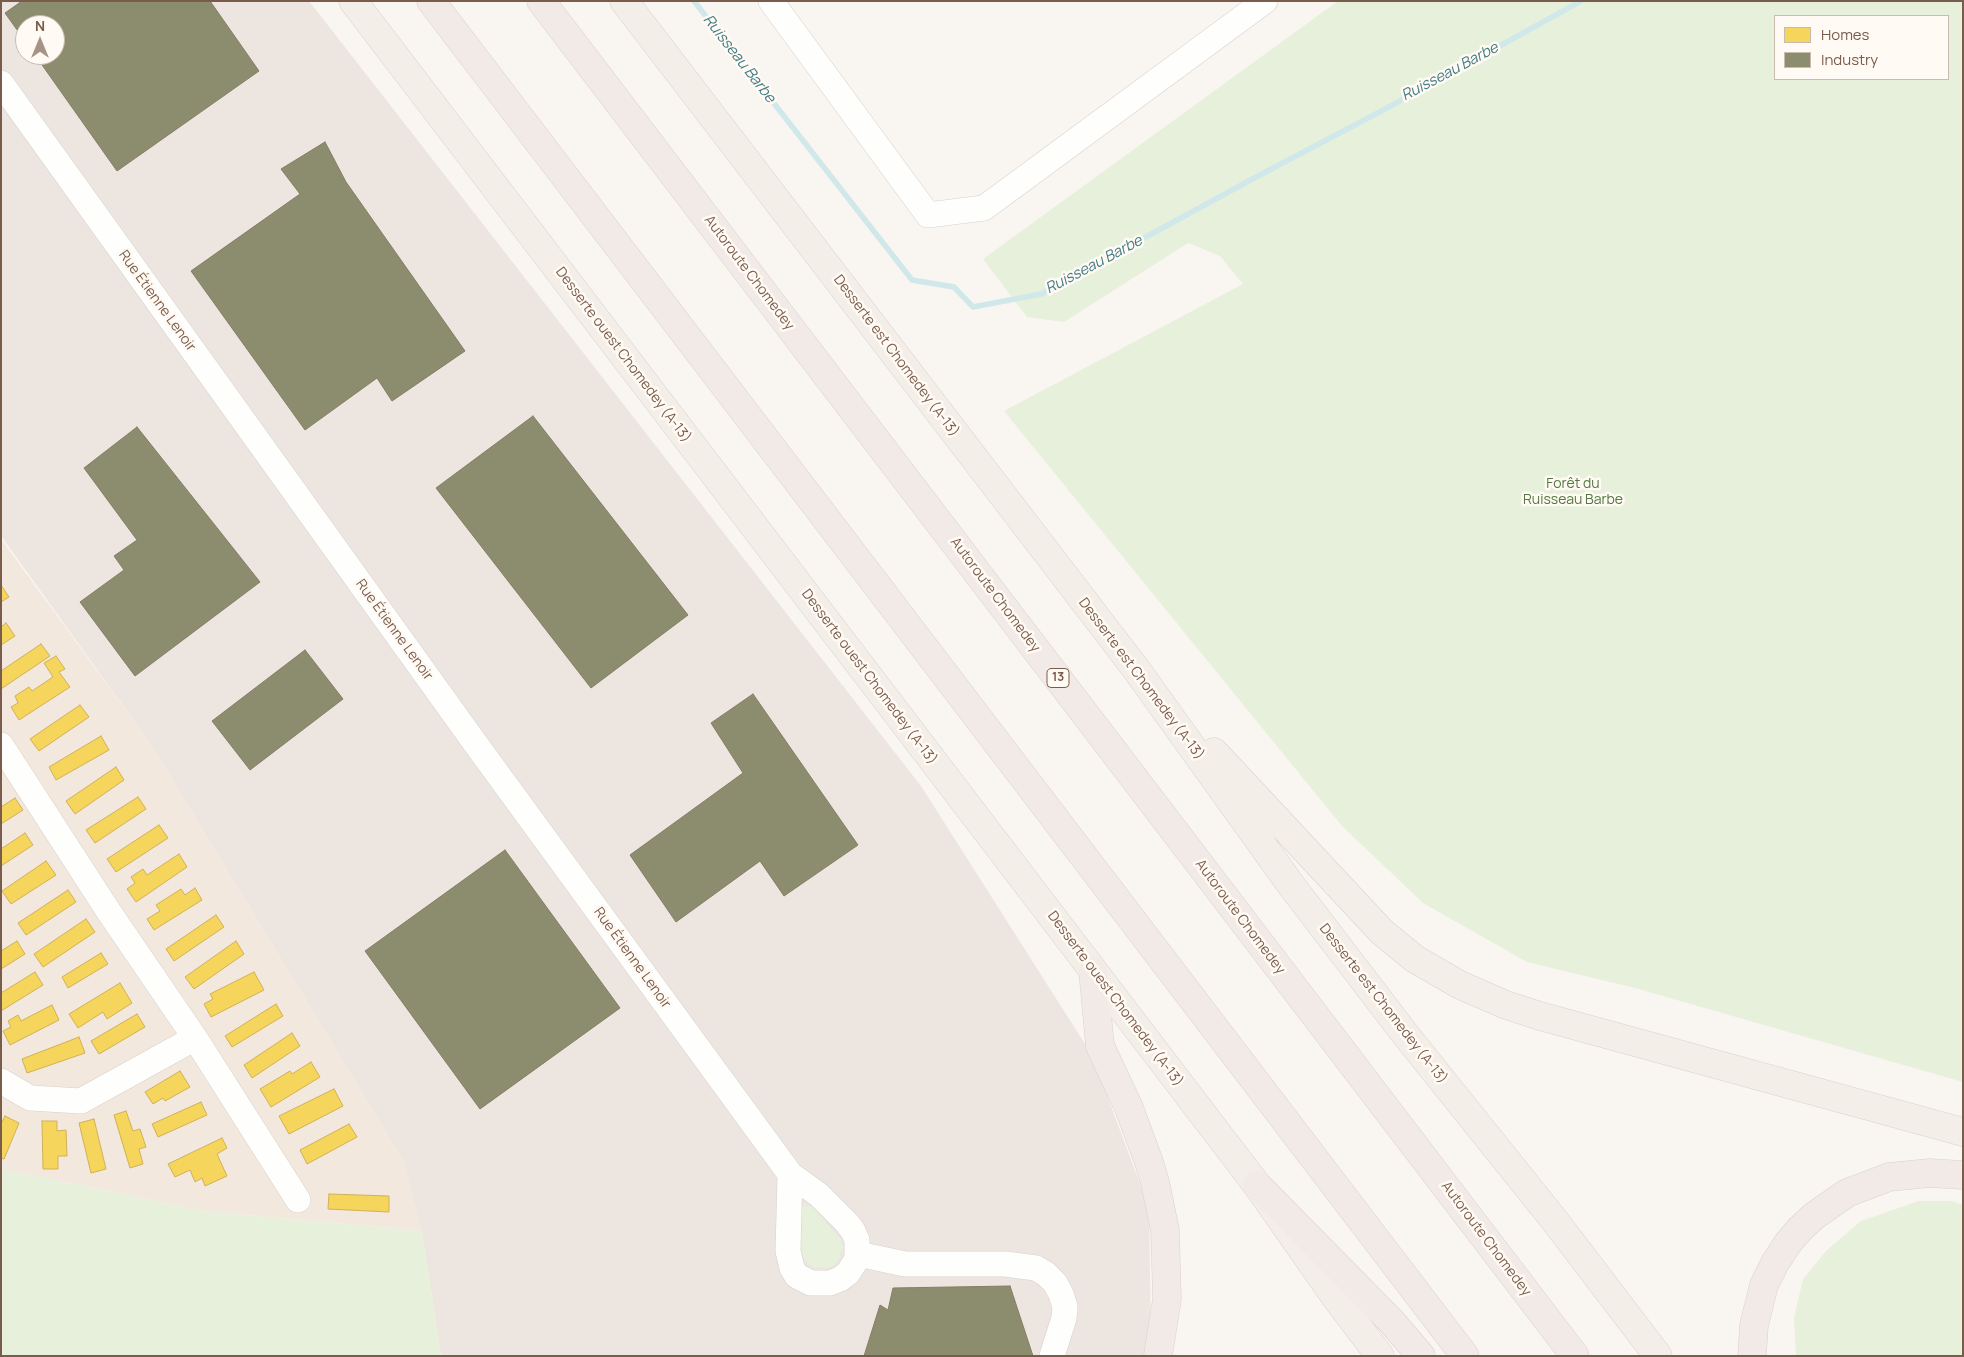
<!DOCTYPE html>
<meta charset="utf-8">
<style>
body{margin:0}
#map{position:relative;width:1964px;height:1357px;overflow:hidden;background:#f9f5f0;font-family:Manrope,sans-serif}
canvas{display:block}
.frame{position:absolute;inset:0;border:2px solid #7a5c4d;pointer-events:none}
.legend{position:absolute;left:1774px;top:15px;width:175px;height:65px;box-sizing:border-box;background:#fffaf3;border:1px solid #cabbb1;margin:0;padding:6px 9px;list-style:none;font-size:15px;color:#7a5c4d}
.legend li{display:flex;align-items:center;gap:10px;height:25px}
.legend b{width:25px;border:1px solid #cabbb1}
.north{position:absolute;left:15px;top:15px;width:50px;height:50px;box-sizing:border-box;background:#fffaf3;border:1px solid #cabbb1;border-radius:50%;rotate:0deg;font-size:14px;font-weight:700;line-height:20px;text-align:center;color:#7a5c4d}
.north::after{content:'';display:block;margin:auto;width:18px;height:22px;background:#a69286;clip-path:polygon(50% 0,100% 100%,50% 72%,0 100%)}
</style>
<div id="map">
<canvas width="1964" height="1357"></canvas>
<div class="frame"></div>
<ul class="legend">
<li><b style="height:14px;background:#f6d55c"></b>Homes</li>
<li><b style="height:14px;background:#8c8c6e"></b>Industry</li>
</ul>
<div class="north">N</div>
</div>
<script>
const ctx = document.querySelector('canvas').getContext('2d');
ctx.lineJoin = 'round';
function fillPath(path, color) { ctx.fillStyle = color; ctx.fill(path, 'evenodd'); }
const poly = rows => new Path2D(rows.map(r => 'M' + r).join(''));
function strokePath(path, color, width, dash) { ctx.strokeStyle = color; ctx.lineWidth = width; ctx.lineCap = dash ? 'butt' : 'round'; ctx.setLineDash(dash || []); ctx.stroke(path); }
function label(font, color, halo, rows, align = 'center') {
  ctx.font = font + ' Manrope,sans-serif'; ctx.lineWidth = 5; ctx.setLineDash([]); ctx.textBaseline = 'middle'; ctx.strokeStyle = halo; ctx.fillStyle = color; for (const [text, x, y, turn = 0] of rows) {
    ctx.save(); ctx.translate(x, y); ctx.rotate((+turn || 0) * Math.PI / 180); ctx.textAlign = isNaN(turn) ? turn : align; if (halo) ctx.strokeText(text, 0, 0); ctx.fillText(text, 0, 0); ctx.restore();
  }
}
fillPath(poly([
 [1,539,152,746,403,1160,422,1231,203,1211,1,1169]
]), '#f2e8de');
fillPath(poly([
 [1,1,309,1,921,786,1092,1055,1149,1208,1151,1336,1144,1356,441,1356,422,1232,403,1160,152,746,1,536],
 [25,25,55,25,55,55,25,55]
]), '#ede5e0');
fillPath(poly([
 [1338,1,1963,1,1963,1082,1635,988,1527,962,1423,903,1342,826,1004,411,1243,284,1220,256,1188,243,1064,322,1027,317,983,259],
 [1775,16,1948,16,1948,79,1775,79],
 [1,1169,203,1211,422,1231,441,1356,1,1356],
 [1919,1201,1951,1201,1963,1205,1963,1356,1796,1356,1794,1318,1803,1279,1827,1250,1861,1221],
 [812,1206,840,1239,843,1246,839,1259,834,1265,828,1268,813,1267,804,1259,801,1252,801,1207]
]), '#e7f0db');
const homes = poly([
 [1,585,9,597,1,602,1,585],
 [6,623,15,636,1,645,1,627,6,623],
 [41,644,50,656,1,689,1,671,41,644],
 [56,656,65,669,59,672,70,687,19,720,11,707,18,703,15,696,29,687,32,691,53,677,44,663,56,656],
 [80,705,89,717,39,751,30,739,80,705],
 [101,736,109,750,56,780,49,767,101,736],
 [116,767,124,780,75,814,66,801,116,767],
 [138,797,146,809,95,843,86,830,138,797],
 [15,798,23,810,1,824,1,807,15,798],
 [159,825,168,838,116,872,107,859,159,825],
 [25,833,33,845,1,866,1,849,25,833],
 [179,854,187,867,136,902,127,889,135,883,131,877,143,869,147,875,179,854],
 [46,861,56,875,11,904,2,891,46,861],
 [195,888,202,900,154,930,147,919,160,911,156,905,181,889,185,895,195,888],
 [68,890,76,902,26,935,18,923,68,890],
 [216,915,224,927,174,961,166,949,216,915],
 [86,919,95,932,43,967,34,954,86,919],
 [17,941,25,954,1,969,1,951,17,941],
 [236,941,244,954,194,989,185,977,236,941],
 [101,953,108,964,68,988,62,977,101,953],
 [35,972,43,985,1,1011,1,993,35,972],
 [254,972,264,990,211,1017,204,1004,213,999,210,994,254,972],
 [120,983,132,1003,107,1019,103,1012,78,1028,69,1014,120,983],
 [276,1004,283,1016,232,1047,225,1036,276,1004],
 [52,1005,59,1020,10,1045,3,1031,11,1027,8,1021,18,1015,21,1021,52,1005],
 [137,1014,145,1027,99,1054,91,1041,137,1014],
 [292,1033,300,1046,252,1078,244,1065,292,1033],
 [79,1037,85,1053,27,1073,22,1059,79,1037],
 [311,1062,320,1077,271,1107,260,1089,290,1071,292,1074,311,1062],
 [180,1071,190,1087,165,1101,163,1098,153,1104,145,1092,180,1071],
 [334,1089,343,1106,289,1134,279,1116,334,1089],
 [201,1102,207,1115,158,1137,152,1124,201,1102],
 [126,1111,133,1131,140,1129,146,1147,139,1149,143,1164,130,1168,114,1115,126,1111],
 [5,1116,19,1123,4,1159,1,1158,1,1124,5,1116],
 [94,1119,106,1169,91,1173,79,1123,94,1119],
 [42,1121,57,1121,57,1131,66,1130,67,1156,58,1156,58,1169,43,1169,42,1121],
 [349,1124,357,1137,307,1164,300,1150,349,1124],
 [222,1138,227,1148,217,1154,227,1176,205,1186,202,1178,195,1182,190,1170,175,1177,168,1164,222,1138],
 [329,1194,389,1196,389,1212,328,1209,329,1194]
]);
fillPath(homes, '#f6d55c');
strokePath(homes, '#d1b158', 1);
const industry = poly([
 [22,1,210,1,259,71,117,171,35,55,55,55,55,25,25,25,25,41,5,13,22,1],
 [325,142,346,182,465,351,392,401,377,378,305,430,191,271,300,194,281,169,325,142],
 [533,416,688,615,591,688,436,488,533,416],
 [137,427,260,582,135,676,80,602,124,570,114,556,137,540,84,468,137,427],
 [305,650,343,699,250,770,212,721,305,650],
 [753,694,858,845,784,896,760,861,676,922,630,855,743,773,711,723,753,694],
 [505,850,620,1008,480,1109,365,951,505,850],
 [1010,1286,1033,1356,864,1356,880,1305,888,1310,893,1288,1010,1286]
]);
fillPath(industry, '#8c8c6e');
strokePath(industry, '#877e64', 1);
strokePath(poly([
 [694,1,912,280,954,287,973,307,1041,294,1258,176,1387,108,1581,1]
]), '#d0e8ea', 5.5);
const minor = poly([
 [771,1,928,215,984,208,1265,1],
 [1,83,475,743,790,1174,819,1195,847,1223,853,1231,857,1240,857,1259,848,1273,840,1279,830,1283,811,1283,797,1276,792,1268,788,1251,790,1174],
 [1,745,109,912,195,1038,298,1200],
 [1,1081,30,1098,81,1101,195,1038],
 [858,1254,905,1264,1005,1264,1036,1268,1046,1274,1055,1283,1061,1294,1065,1307,1064,1318,1052,1356]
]);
const major = poly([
 [353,1,1257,1185,1336,1298,1380,1356],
 [624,1,1136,669,1291,885,1405,1034,1555,1221,1658,1356],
 [1214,752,1382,932,1415,959,1460,985,1506,1005,1540,1016,1963,1132]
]);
const highway = poly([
 [431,1,1465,1356],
 [541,1,1575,1356],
 [1093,971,1100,1046,1129,1108,1149,1162,1155,1182,1165,1230,1167,1299,1158,1356],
 [1257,1185,1392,1322,1421,1356],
 [1752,1356,1754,1325,1764,1285,1775,1263,1788,1243,1800,1229,1814,1216,1847,1193,1889,1177,1930,1173,1963,1175]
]);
strokePath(minor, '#d7d1cb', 26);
strokePath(major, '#dad1cc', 29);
strokePath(highway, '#dad1cc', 29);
strokePath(minor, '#fefefd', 25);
strokePath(major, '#f3eee8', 28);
strokePath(highway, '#f2eae7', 28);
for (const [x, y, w] of [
 [1058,678,22]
]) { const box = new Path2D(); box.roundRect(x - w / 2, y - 9.5, w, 19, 4); ctx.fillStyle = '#fffaf3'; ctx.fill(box); strokePath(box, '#7a5c4d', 1); }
label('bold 12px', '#7a5c4d', null, [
 ["13",1058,678]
]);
label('14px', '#7a5c4d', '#fffaf3', [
 ["Autoroute Chomedey",749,273,53],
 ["Rue Étienne Lenoir",157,301,54],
 ["Desserte ouest Chomedey (A-13)",623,355,53],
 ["Desserte est Chomedey (A-13)",896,356,53],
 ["Autoroute Chomedey",995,595,53],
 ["Rue Étienne Lenoir",394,630,54],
 ["Desserte ouest Chomedey (A-13)",869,677,53],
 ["Desserte est Chomedey (A-13)",1141,679,53],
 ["Autoroute Chomedey",1240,917,53],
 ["Rue Étienne Lenoir",632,958,54],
 ["Desserte ouest Chomedey (A-13)",1115,999,53],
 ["Desserte est Chomedey (A-13)",1383,1004,52],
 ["Autoroute Chomedey",1486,1239,53]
]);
label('14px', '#537a41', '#fffaf3', [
 ["Forêt du",1573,484],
 ["Ruisseau Barbe",1573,500]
]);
label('italic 15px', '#437c86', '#fffaf3', [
 ["Ruisseau Barbe",739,59,52],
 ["Ruisseau Barbe",1450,72,-28],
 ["Ruisseau Barbe",1094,265,-28]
]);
</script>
